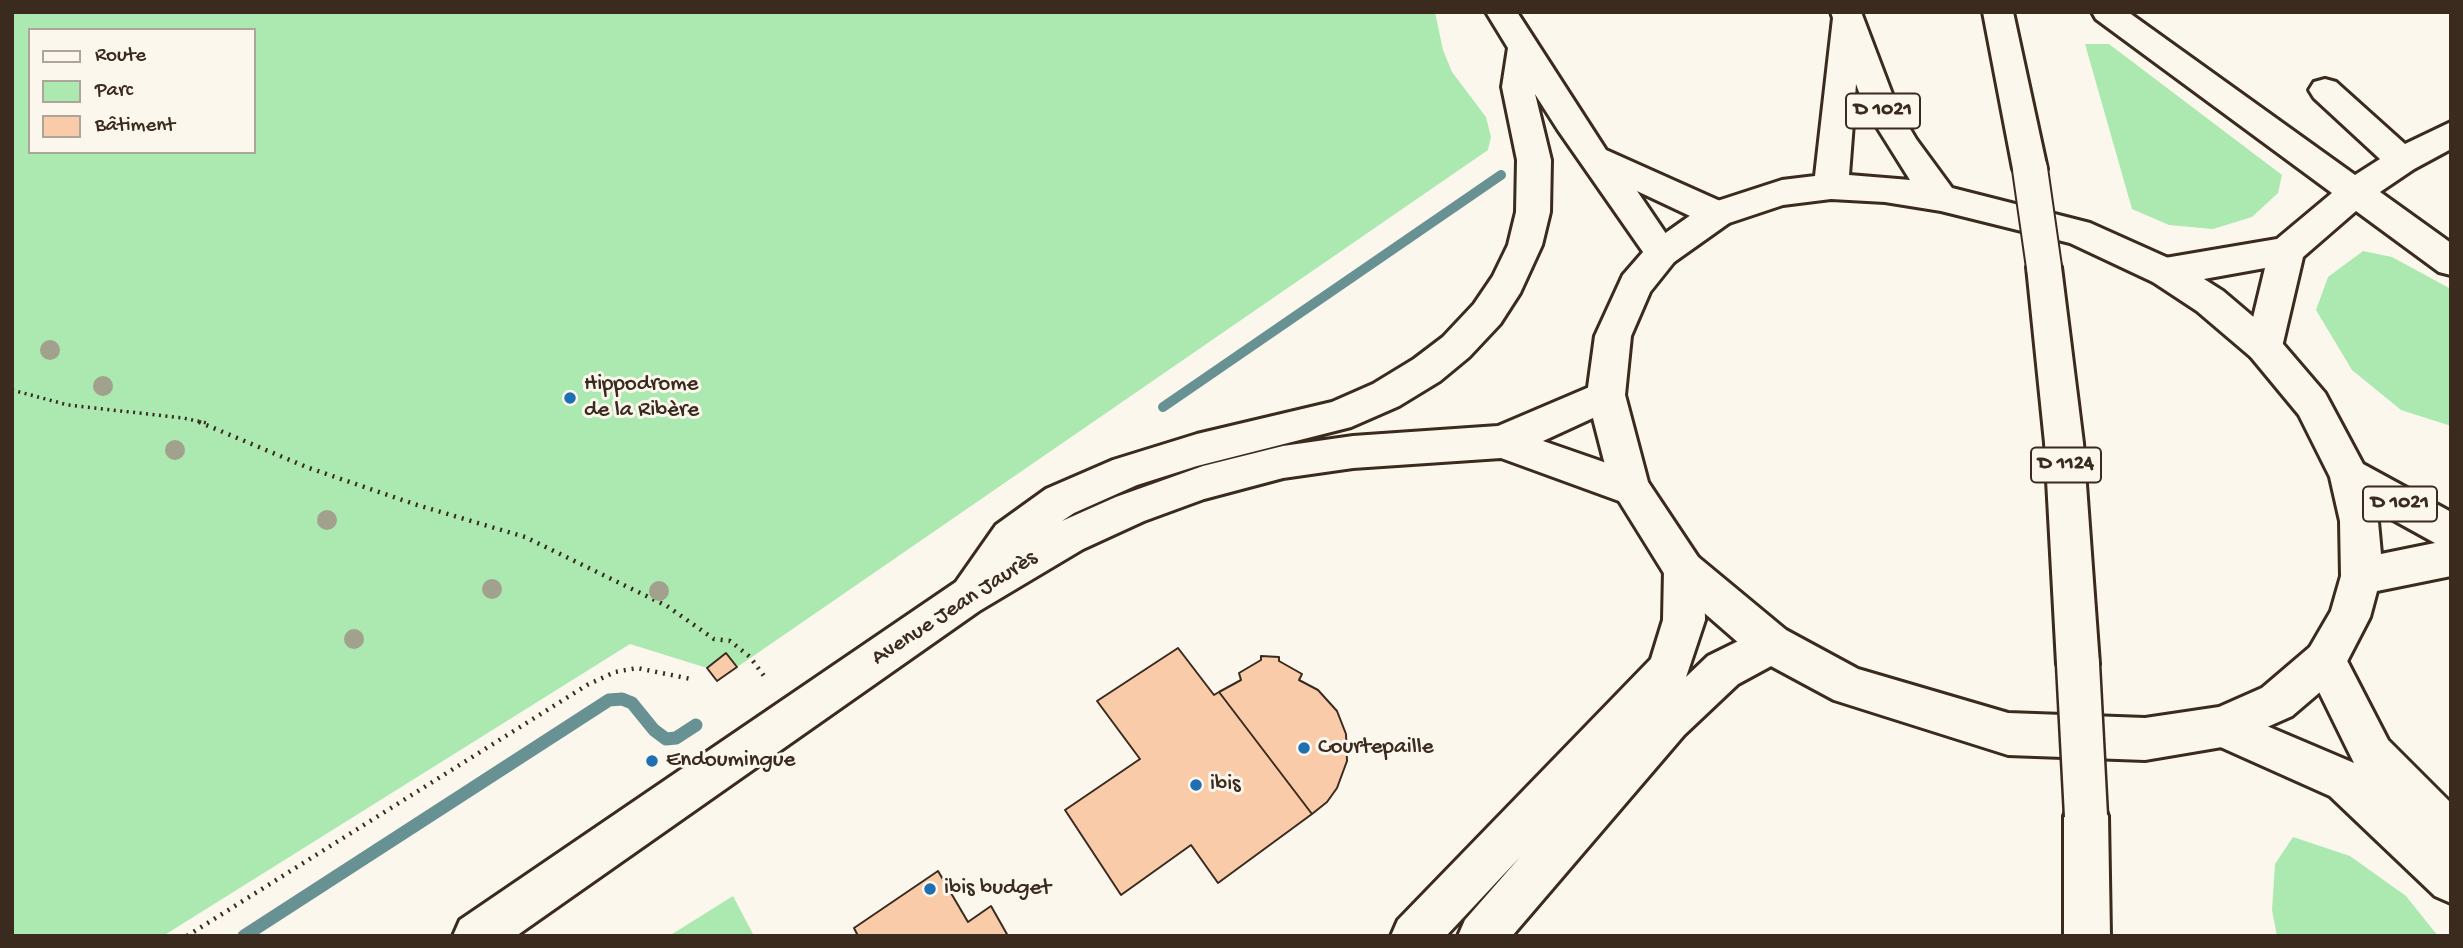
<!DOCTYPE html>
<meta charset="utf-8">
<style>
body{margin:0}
#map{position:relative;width:2463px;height:948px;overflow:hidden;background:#fbf7ec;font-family:"Gochi Hand",sans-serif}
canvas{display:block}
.frame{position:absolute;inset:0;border:14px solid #3b2a1e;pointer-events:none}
.legend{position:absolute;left:28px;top:28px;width:228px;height:126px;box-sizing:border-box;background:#fbf7ec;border:2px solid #aea59a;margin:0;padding:9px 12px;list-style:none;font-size:21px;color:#3b2a1e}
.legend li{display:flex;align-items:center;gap:14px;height:35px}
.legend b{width:35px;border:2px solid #aea59a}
</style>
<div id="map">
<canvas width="2463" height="948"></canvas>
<div class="frame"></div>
<ul class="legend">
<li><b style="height:9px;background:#fbf7ec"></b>Route</li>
<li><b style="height:19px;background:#ace9b0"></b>Parc</li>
<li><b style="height:19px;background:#f9cba8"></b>Bâtiment</li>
</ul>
</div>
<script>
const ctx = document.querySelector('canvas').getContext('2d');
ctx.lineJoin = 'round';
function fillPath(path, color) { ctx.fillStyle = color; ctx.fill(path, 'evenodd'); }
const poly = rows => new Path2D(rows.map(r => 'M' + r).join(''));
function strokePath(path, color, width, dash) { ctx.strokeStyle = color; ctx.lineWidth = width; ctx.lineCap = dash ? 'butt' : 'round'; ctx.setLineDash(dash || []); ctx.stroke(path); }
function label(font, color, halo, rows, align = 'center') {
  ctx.font = font + ' "Gochi Hand",sans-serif'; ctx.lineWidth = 6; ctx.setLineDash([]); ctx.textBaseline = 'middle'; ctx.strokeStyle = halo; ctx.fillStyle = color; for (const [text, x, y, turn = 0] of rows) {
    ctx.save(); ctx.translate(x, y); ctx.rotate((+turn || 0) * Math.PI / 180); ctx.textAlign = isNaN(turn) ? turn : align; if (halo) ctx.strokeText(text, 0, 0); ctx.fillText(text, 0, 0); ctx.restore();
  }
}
fillPath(poly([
 [12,12,1435,12,1443,50,1452,72,1486,117,1491,137,1488,150,717,681,707,668,630,644,163,936,12,936],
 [30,30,254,30,254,152,30,152],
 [2085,44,2109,44,2282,175,2278,193,2252,217,2213,229,2169,225,2132,209],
 [2363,251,2392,257,2451,289,2451,426,2401,410,2352,370,2316,310,2328,277],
 [2293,837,2350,856,2406,896,2438,936,2277,936,2272,910,2275,864],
 [733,896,754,936,669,936]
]), '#ace9b0');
strokePath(poly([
 [1163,407,1501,175]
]), '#689194', 10);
strokePath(poly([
 [244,936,609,700,622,699,632,703,654,730,666,739,676,738,696,725]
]), '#689194', 13);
const building = poly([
 [1178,648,1214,695,1219,692,1312,814,1218,883,1191,845,1121,895,1065,810,1140,759,1097,701,1178,648],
 [726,653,737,667,717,681,707,668,726,653],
 [1261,656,1279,657,1279,661,1302,674,1299,680,1318,690,1337,711,1346,734,1347,761,1337,788,1327,802,1312,814,1219,692,1241,680,1239,673,1261,660,1261,656],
 [938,871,968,922,991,906,1008,936,858,936,854,928,938,871]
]);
fillPath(building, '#f9cba8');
strokePath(building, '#3b2a1e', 2);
const minor = poly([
 [1486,12,1517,12,1606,150,1729,205,1734,214,1729,223,1717,227,1705,223,1637,191,1679,253,1674,262,1662,266,1650,262,1558,130,1535,94,1551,160,1550,212,1542,245,1520,293,1500,324,1469,357,1440,381,1399,406,1351,427,1197,466,1137,485,1074,513,1062,521,1116,497,1203,466,1283,446,1353,436,1498,426,1606,380,1619,384,1625,395,1619,406,1543,441,1644,476,1649,488,1644,500,1630,505,1501,458,1353,468,1283,478,1204,499,1144,521,1083,549,979,611,516,936,453,936,460,920,956,582,996,525,1046,489,1113,460,1197,434,1332,402,1373,384,1414,359,1443,337,1474,304,1493,276,1508,245,1516,212,1517,160,1502,87,1508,48,1486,12],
 [2092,12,2128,12,2355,175,2380,159,2314,98,2309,90,2314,82,2325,79,2336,82,2405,144,2451,122,2451,149,2414,169,2380,192,2451,243,2451,275,2439,272,2356,211,2303,257,2282,347,2277,357,2264,362,2251,357,2246,347,2265,268,2165,286,2153,282,2148,272,2153,262,2165,258,2277,239,2332,193,2096,19,2092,12]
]);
const major = poly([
 [1831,12,1861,12,1897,107,1916,139,1952,188,2090,223,2177,262,2223,291,2277,337,2325,393,2363,464,2451,512,2451,576,2377,591,2370,617,2340,675,2292,716,2222,747,2145,760,2008,755,1834,700,1756,658,1670,583,1611,488,1587,395,1595,336,1623,275,1650,244,1705,205,1782,180,1815,176,1833,18,1831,12],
 [1856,84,1865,108,1910,180,1849,175,1856,84],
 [1831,199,1885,202,1941,211,2070,243,2153,282,2197,311,2251,357,2299,415,2330,477,2340,521,2341,576,2331,611,2310,647,2262,688,2219,707,2145,718,2008,713,1858,669,1786,630,1698,557,1648,482,1625,395,1631,336,1650,292,1674,262,1729,223,1783,205,1831,199],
 [2377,511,2435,543,2381,554,2377,511]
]);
const highway = poly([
 [1983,12,2013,12,2047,169,2042,178,2030,181,2018,178,2013,169,1983,12],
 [2044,253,2056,257,2061,267,2083,443,2099,664,2093,678,2078,683,2063,678,2057,664,2045,443,2027,267,2032,257,2044,253],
 [1684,552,1698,557,1704,570,1705,620,1686,677,1708,656,1771,625,1786,630,1792,644,1786,658,1738,684,1684,735,1512,936,1458,936,1465,920,1520,857,1446,936,1391,936,1398,920,1651,659,1663,620,1664,570,1670,557,1684,552],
 [2325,642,2340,647,2388,740,2451,803,2451,903,2435,896,2330,796,2207,741,2201,727,2207,713,2222,707,2354,763,2304,661,2310,647,2325,642],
 [2086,794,2102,800,2108,816,2110,936,2064,936,2064,816,2070,800,2086,794]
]);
strokePath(minor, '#3b2a1e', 6);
strokePath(major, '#3b2a1e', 6);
strokePath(highway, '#3b2a1e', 6);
strokePath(poly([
 [12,390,68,405,183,418,207,423]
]), '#3b2a1e', 3.5, [2, 4.5]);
strokePath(poly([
 [199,422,309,468,414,504,525,537,667,606,714,639,730,641,750,657,767,680],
 [187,936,587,685,615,672,637,668,691,679]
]), '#3b2a1e', 4.5, [2, 6]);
fillPath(minor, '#fbf7ec');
fillPath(major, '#fbf7ec');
fillPath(highway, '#fbf7ec');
const highwayBridgeFar1 = poly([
 [2030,169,2044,267]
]);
const highwayBridge = poly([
 [2078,664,2086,816]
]);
strokePath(highwayBridgeFar1, '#3b2a1e', 38, []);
strokePath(highwayBridge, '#3b2a1e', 47, []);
strokePath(highwayBridgeFar1, '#fbf7ec', 34);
strokePath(highwayBridge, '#fbf7ec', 42);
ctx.fillStyle = '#a1a18e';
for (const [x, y] of [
 [50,350],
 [103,386],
 [175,450],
 [327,520],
 [492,589],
 [659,591],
 [354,639]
]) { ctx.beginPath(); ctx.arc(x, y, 10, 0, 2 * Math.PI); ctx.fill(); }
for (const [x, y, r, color] of [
 [570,398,7,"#1f6fb2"],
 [1304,748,7,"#1f6fb2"],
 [652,761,7,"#1f6fb2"],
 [1196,785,7,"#1f6fb2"],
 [930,889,7,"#1f6fb2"]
]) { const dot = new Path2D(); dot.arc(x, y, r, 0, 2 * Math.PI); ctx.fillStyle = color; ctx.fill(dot); strokePath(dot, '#fbf7ec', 2.5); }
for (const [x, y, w] of [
 [1883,111,74],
 [2066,465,70],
 [2400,504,74]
]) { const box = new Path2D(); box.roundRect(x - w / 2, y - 17.5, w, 35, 5); ctx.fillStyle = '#fbf7ec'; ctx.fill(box); strokePath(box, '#3b2a1e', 2); }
label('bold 21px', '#3b2a1e', null, [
 ["D 1021",1883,111],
 ["D 1124",2066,465],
 ["D 1021",2400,504]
]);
label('23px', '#3b2a1e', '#fbf7ec', [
 ["Hippodrome",584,385],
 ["de la Ribère",584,411],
 ["Courtepaille",1318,748],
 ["Endoumingue",666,761],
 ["ibis",1210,785],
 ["ibis budget",944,889]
], 'left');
label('23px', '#3b2a1e', '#fbf7ec', [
 ["Avenue Jean Jaurès",955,609,-33]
]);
</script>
